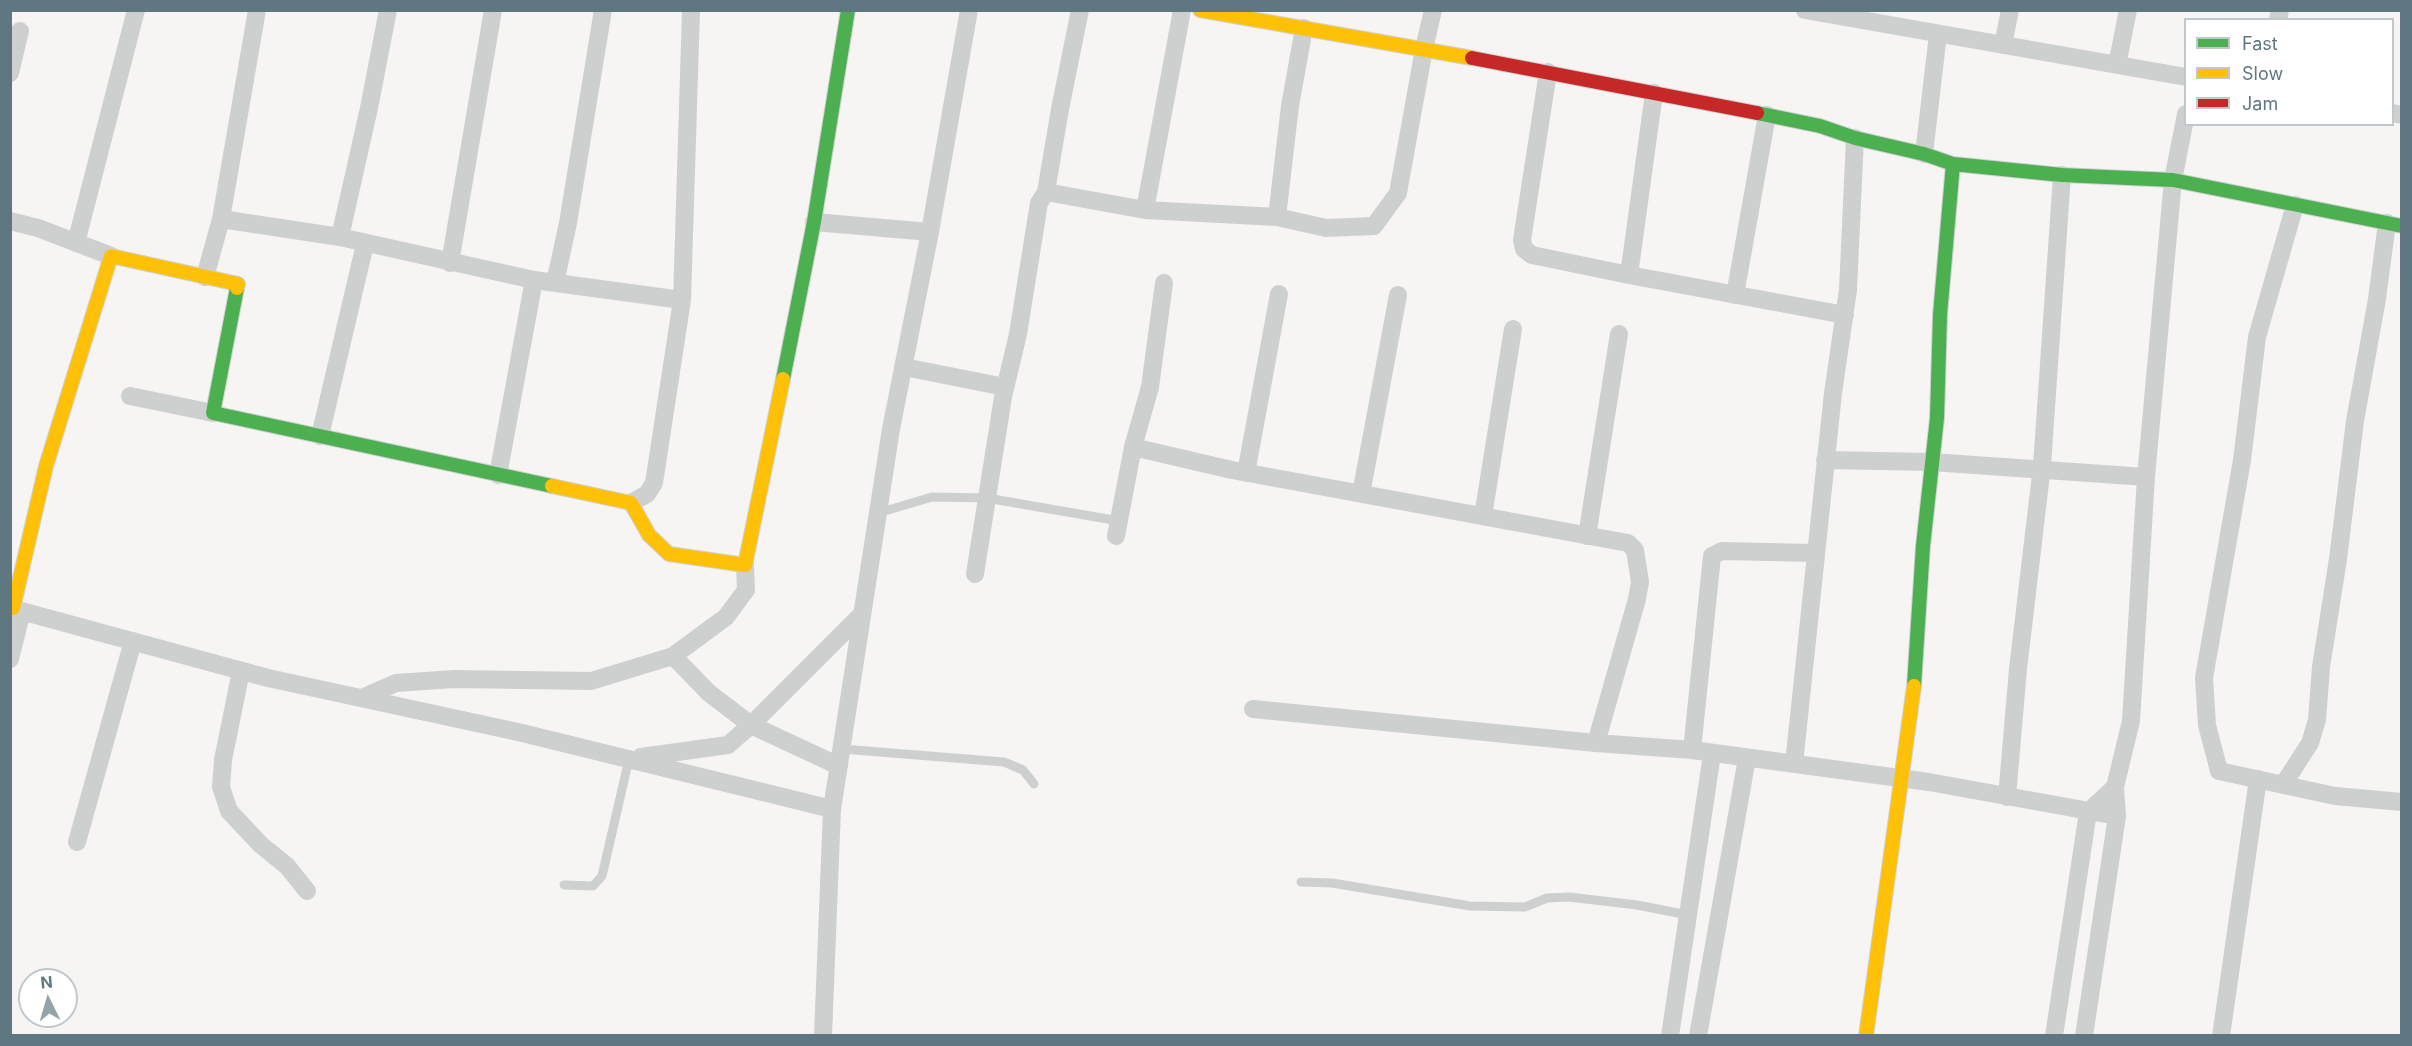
<!DOCTYPE html>
<style>
body{margin:0}
#map{position:relative;width:2412px;height:1046px;overflow:hidden;background:#f6f5f4;font-family:Inter,sans-serif}
canvas{display:block}
.frame{position:absolute;inset:0;border:12px solid #5f7781;pointer-events:none}
.legend{position:absolute;left:2184px;top:18px;width:210px;height:108px;box-sizing:border-box;background:#fff;border:2px solid #bfc9cd;margin:0;padding:8px 10px;list-style:none;font-size:18px;color:#5f7781}
.legend li{display:flex;align-items:center;gap:12px;height:30px}
.legend b{width:30px;border:2px solid #bfc9cd}
.north{position:absolute;left:18px;top:968px;width:60px;height:60px;box-sizing:border-box;background:#fff;border:2px solid #bfc9cd;border-radius:50%;rotate:355deg;font-size:16px;font-weight:700;line-height:24px;text-align:center;color:#5f7781}
.north::after{content:'';display:block;margin:auto;width:21px;height:27px;background:#94a3a9;clip-path:polygon(50% 0,100% 100%,50% 72%,0 100%)}
</style>
<div id="map">
<canvas width="2412" height="1046"></canvas>
<div class="frame"></div>
<ul class="legend">
<li><b style="height:8px;background:#4caf50"></b>Fast</li>
<li><b style="height:8px;background:#ffc107"></b>Slow</li>
<li><b style="height:8px;background:#c62828"></b>Jam</li>
</ul>
<div class="north">N</div>
</div>
<script>
const ctx = document.querySelector('canvas').getContext('2d');
ctx.lineJoin = 'round';
const poly = rows => new Path2D(rows.map(r => 'M' + r).join(''));
function strokePath(path, color, width, dash) { ctx.strokeStyle = color; ctx.lineWidth = width; ctx.lineCap = dash ? 'butt' : 'round'; ctx.setLineDash(dash || []); ctx.stroke(path); }
const fast = poly([
 [1757,113,1820,126,1855,138,1924,154,1953,164,2062,175,2173,180,2402,226],
 [237,288,213,413,552,486],
 [783,379,814,222,848,10],
 [1914,686,1923,546,1937,418,1940,315,1953,164]
]);
const slow = poly([
 [1200,10,1472,58],
 [552,486,631,503,649,535,669,554,745,565,783,379],
 [13,608,46,466,111,256,238,284,237,288],
 [1866,1036,1914,686]
]);
const jam = poly([
 [1472,58,1757,113]
]);
strokePath(fast, '#cfd2d3', 16);
strokePath(slow, '#cfd2d3', 16);
strokePath(jam, '#cfd2d3', 16);
strokePath(poly([
 [878,513,932,497,987,498,1119,521],
 [842,749,1004,762,1023,770,1034,784],
 [1301,882,1332,883,1470,906,1525,907,1547,898,1569,897,1637,905,1688,915],
 [564,885,593,886,602,876,629,759]
]), '#cecfcf', 9);
strokePath(poly([
 [1080,10,1060,109,1046,192,1145,210],
 [1182,10,1145,210,1277,217],
 [1805,10,2186,77],
 [2278,20,2280,10],
 [1304,28,1290,106,1277,217,1326,228,1374,226,1398,193,1424,49,1433,10],
 [2003,45,2010,10],
 [2117,65,2128,10],
 [1548,72,1522,240,1524,249,1532,255,1629,275,1845,315],
 [10,73,20,31],
 [2392,113,2402,115],
 [1924,154,1938,34],
 [2295,205,2257,337,2242,460,2204,678,2207,725,2219,771,2335,796,2402,802],
 [221,219,257,10],
 [10,221,38,228,111,256],
 [814,222,930,232],
 [340,237,369,108,388,10],
 [76,243,136,10],
 [450,263,493,10],
 [1629,275,1654,93],
 [205,277,221,219,340,237,534,280,682,300,691,10],
 [555,283,568,223,603,10],
 [1735,295,1767,115],
 [904,367,1005,387],
 [130,396,213,413],
 [320,436,365,244],
 [1133,447,1232,470,1628,543,1635,550,1640,582,1637,599,1596,743],
 [1825,460,1932,462,2146,477],
 [1246,473,1279,294],
 [498,475,534,280],
 [1361,494,1398,295],
 [631,503,647,494,654,483,682,300],
 [1483,516,1513,329],
 [1116,536,1133,447,1150,387,1164,283],
 [1587,536,1619,334],
 [975,574,1003,397,1018,334,1039,203,1046,192],
 [10,608,268,678,518,732,832,809,891,429,930,232,969,10],
 [673,656,709,693,751,725,839,766],
 [10,659,22,611],
 [241,671,223,760,221,787,229,811,261,845,287,866,307,891],
 [362,698,396,683,454,679,591,681,673,656,726,617,746,590,745,565],
 [1253,709,1596,743,1692,750,1929,782,2117,816],
 [1692,750,1712,556,1722,551,1815,553],
 [641,757,728,745,751,725,861,615],
 [1794,764,1833,393,1848,290,1855,138],
 [2283,785,2310,743,2317,720,2321,667,2338,559,2355,421,2377,299,2387,223],
 [2115,787,2131,721,2146,477,2173,180,2186,114],
 [2007,797,2018,669,2042,466,2062,175],
 [77,842,133,641],
 [823,1036,832,809],
 [1670,1036,1712,754],
 [1698,1036,1747,758],
 [2054,1036,2088,812,2115,787,2117,816,2084,1036],
 [2221,1036,2258,779]
]), '#cecfcf', 18);
strokePath(fast, '#4caf50', 14);
strokePath(slow, '#ffc107', 14);
strokePath(jam, '#c62828', 14);
</script>
